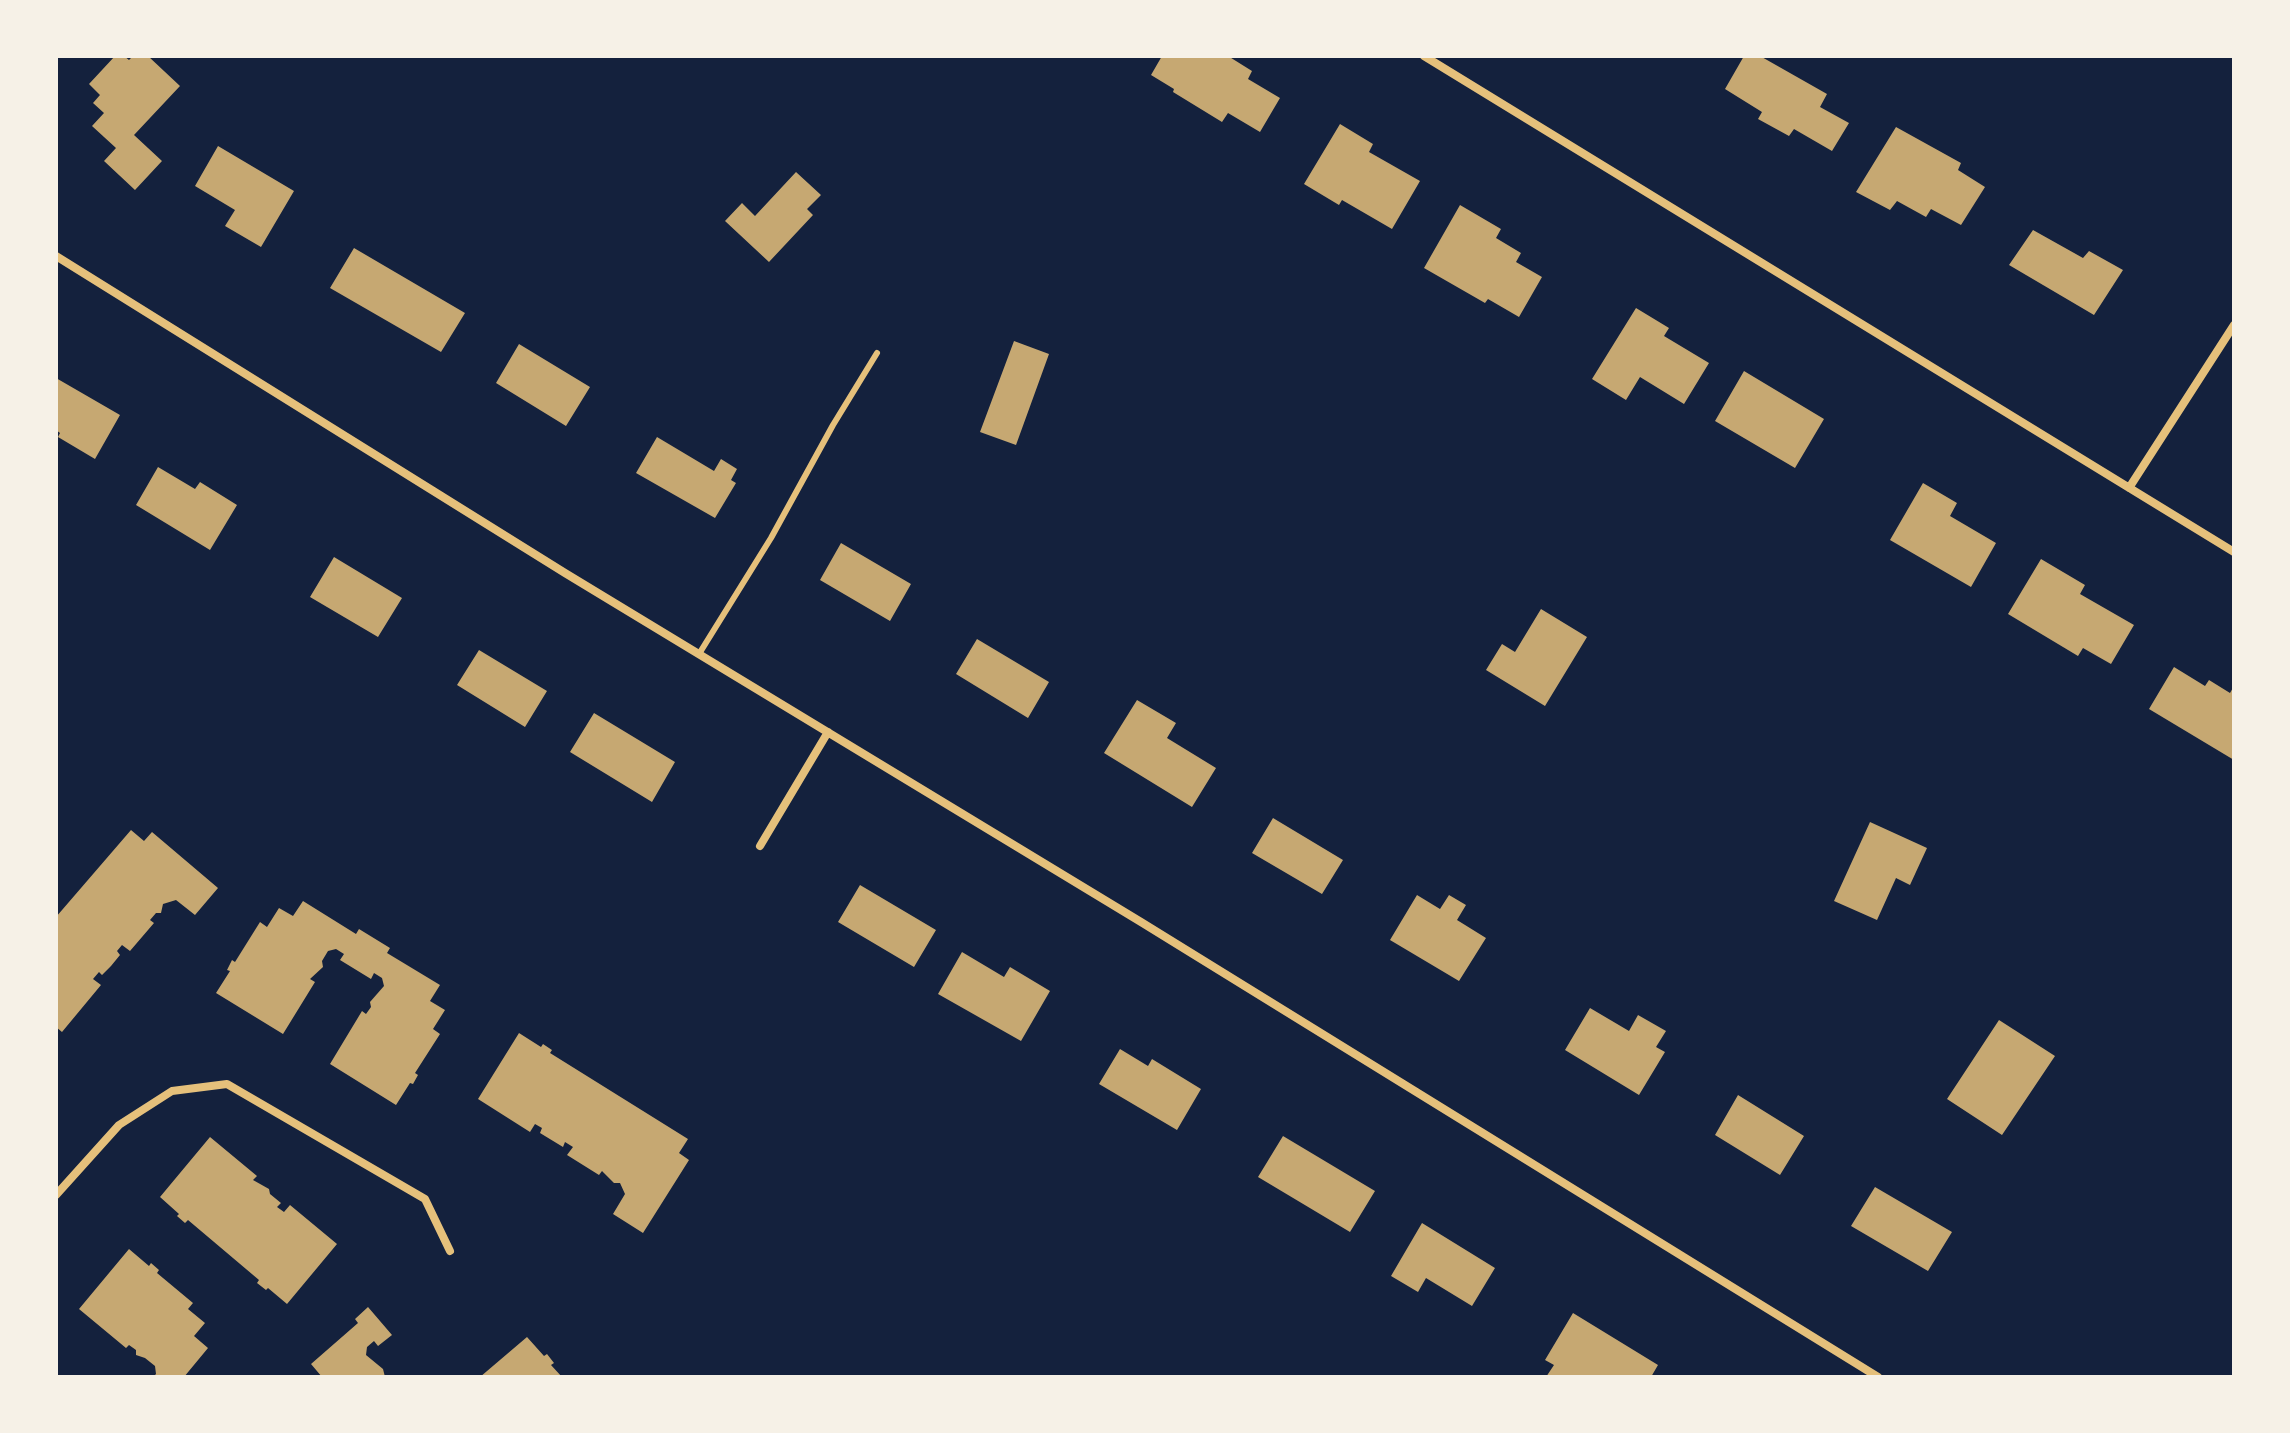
<!DOCTYPE html>
<style>
body{margin:0}
#map{position:relative;width:2290px;height:1433px;overflow:hidden;background:#14213d;font-family:Mulish,sans-serif}
canvas{display:block}
.frame{position:absolute;inset:0;border:58px solid #f6f1e7;pointer-events:none}
</style>
<div id="map">
<canvas width="2290" height="1433"></canvas>
<div class="frame"></div>
</div>
<script>
const ctx = document.querySelector('canvas').getContext('2d');
ctx.lineJoin = 'round';
function fillPath(path, color) { ctx.fillStyle = color; ctx.fill(path, 'evenodd'); }
const poly = rows => new Path2D(rows.map(r => 'M' + r).join(''));
function strokePath(path, color, width, dash) { ctx.strokeStyle = color; ctx.lineWidth = width; ctx.lineCap = dash ? 'butt' : 'round'; ctx.setLineDash(dash || []); ctx.stroke(path); }
fillPath(poly([
 [115,56,124,56,129,60,133,56,148,56,180,86,134,135,162,161,135,190,104,161,116,148,92,126,104,113,93,103,100,95,89,84],
 [1162,56,1228,56,1252,71,1248,79,1280,98,1260,132,1228,113,1222,122,1173,92,1174,89,1151,75],
 [1744,56,1760,56,1827,94,1820,107,1849,123,1832,151,1794,129,1789,136,1758,119,1762,112,1725,89],
 [1340,124,1373,144,1369,152,1420,181,1392,229,1342,200,1339,205,1304,184],
 [1896,127,1961,163,1958,170,1985,187,1961,225,1931,209,1926,217,1897,201,1890,210,1856,192],
 [218,146,294,191,261,247,225,226,235,210,195,186],
 [796,172,821,195,807,209,813,215,769,262,725,221,742,203,755,216],
 [1460,205,1501,229,1496,238,1521,253,1516,262,1542,277,1519,317,1488,299,1485,303,1424,268],
 [2033,230,2083,258,2089,251,2123,270,2094,315,2009,265],
 [354,248,465,313,441,352,330,288],
 [1636,308,1669,328,1664,336,1709,363,1684,404,1640,377,1626,400,1592,379],
 [1014,341,1049,354,1016,445,980,432],
 [519,344,590,387,566,426,496,383],
 [1744,371,1824,419,1795,468,1715,421],
 [56,378,120,415,95,459,58,437,60,433,56,430],
 [657,437,714,471,721,459,737,469,731,480,736,483,715,518,636,473],
 [158,467,195,489,200,482,237,505,210,550,136,505],
 [1923,483,1957,503,1950,516,1996,543,1971,587,1890,540],
 [841,543,911,584,890,621,820,580],
 [334,557,402,598,378,637,310,597],
 [2041,559,2085,585,2080,594,2134,625,2111,664,2083,648,2078,656,2008,614],
 [1541,609,1587,637,1545,706,1486,670,1502,644,1515,652],
 [977,639,1049,682,1028,718,956,674],
 [479,650,547,691,525,727,457,685],
 [2174,667,2205,686,2209,680,2230,693,2234,686,2234,760,2149,709],
 [1137,700,1176,723,1167,738,1216,768,1192,807,1104,753],
 [594,713,675,762,652,802,570,752],
 [1273,818,1343,860,1322,894,1252,853],
 [1870,822,1927,848,1910,885,1896,878,1877,920,1834,901],
 [131,830,144,841,152,832,218,888,195,915,176,900,163,904,161,913,156,913,150,920,154,923,130,951,122,945,117,951,120,955,111,966,102,975,99,972,93,979,101,985,62,1032,56,1027,56,917],
 [860,885,936,930,914,967,838,922],
 [1417,895,1440,909,1449,895,1466,905,1457,920,1486,938,1459,981,1390,940],
 [303,901,356,934,359,929,390,948,387,953,440,985,430,1001,445,1010,433,1029,440,1034,415,1073,418,1075,413,1084,410,1083,396,1105,330,1064,362,1011,366,1014,371,1007,370,1002,384,986,382,978,374,973,371,979,340,960,344,954,336,949,328,951,322,961,323,967,310,979,315,982,283,1034,216,993,230,971,227,970,232,960,235,962,260,922,267,927,279,908,293,916],
 [962,952,1004,977,1010,967,1050,991,1021,1041,938,994],
 [1590,1008,1629,1031,1638,1015,1666,1031,1656,1047,1665,1052,1639,1095,1565,1050],
 [1999,1020,2055,1056,2002,1135,1947,1099],
 [519,1033,541,1047,543,1044,552,1050,550,1053,688,1139,679,1153,689,1160,643,1233,613,1214,625,1194,620,1183,614,1183,602,1171,599,1175,567,1155,573,1147,565,1142,563,1147,540,1133,542,1128,535,1124,530,1132,478,1099],
 [1120,1049,1148,1066,1152,1059,1201,1089,1177,1130,1099,1084],
 [1738,1095,1804,1136,1780,1175,1715,1135],
 [1283,1136,1375,1191,1350,1232,1258,1177],
 [210,1137,257,1176,253,1180,269,1189,270,1194,281,1203,277,1207,284,1212,290,1205,337,1244,287,1304,268,1288,266,1290,257,1283,259,1280,188,1220,185,1223,177,1216,179,1214,160,1197],
 [1875,1187,1952,1232,1928,1271,1851,1226],
 [1422,1223,1495,1268,1472,1306,1426,1278,1418,1292,1391,1276],
 [129,1249,149,1266,151,1263,159,1270,157,1273,193,1303,188,1309,205,1323,194,1336,208,1348,184,1377,153,1377,156,1374,155,1366,145,1358,136,1355,136,1350,129,1345,126,1348,79,1309],
 [368,1307,392,1335,378,1346,374,1341,367,1347,366,1355,383,1369,385,1377,322,1377,311,1364,358,1323,355,1319],
 [1573,1313,1658,1365,1651,1377,1546,1377,1554,1365,1545,1360],
 [527,1337,544,1356,547,1354,554,1363,551,1365,562,1377,480,1377]
]), '#c6a872');
strokePath(poly([
 [699,654,771,538,833,425,877,353]
]), '#e5c07b', 6);
strokePath(poly([
 [1424,56,2234,552],
 [56,256,565,573,1141,922,1878,1377],
 [2129,488,2234,325],
 [760,846,828,732],
 [56,1195,119,1125,172,1091,227,1084,425,1199,450,1251]
]), '#e5c07b', 8);
</script>
